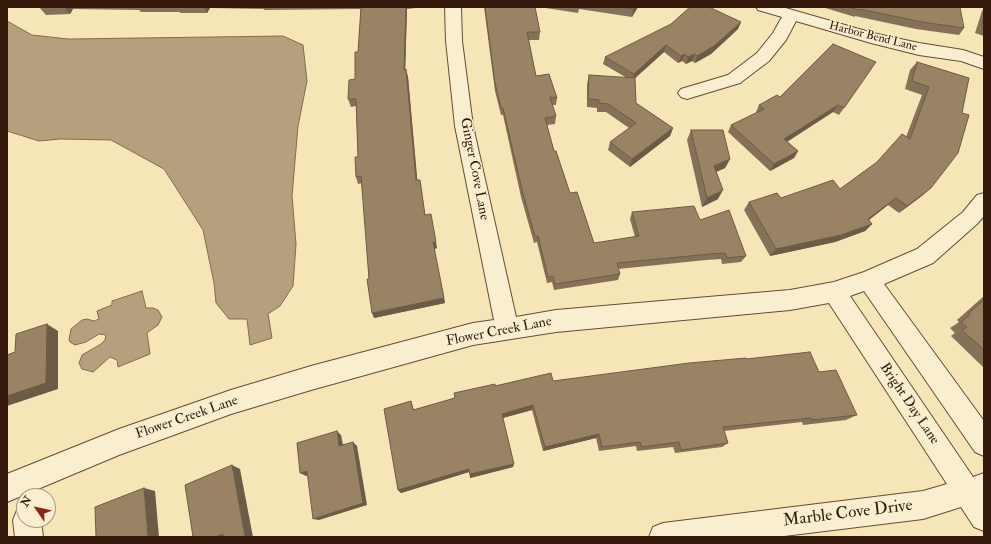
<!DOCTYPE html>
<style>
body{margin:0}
#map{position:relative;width:991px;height:544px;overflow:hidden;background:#f6e5b6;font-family:"IM FELL Double Pica",serif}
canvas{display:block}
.frame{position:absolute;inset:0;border:8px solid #36190d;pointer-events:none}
.north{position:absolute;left:16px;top:488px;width:40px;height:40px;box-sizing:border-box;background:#f9eed0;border:1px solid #ab9982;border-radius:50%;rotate:304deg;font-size:11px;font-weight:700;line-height:16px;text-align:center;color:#36190d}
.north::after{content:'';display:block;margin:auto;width:14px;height:18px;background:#8f2418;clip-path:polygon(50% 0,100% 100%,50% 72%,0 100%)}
</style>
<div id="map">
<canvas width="991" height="544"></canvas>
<div class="frame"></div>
<div class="north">N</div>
</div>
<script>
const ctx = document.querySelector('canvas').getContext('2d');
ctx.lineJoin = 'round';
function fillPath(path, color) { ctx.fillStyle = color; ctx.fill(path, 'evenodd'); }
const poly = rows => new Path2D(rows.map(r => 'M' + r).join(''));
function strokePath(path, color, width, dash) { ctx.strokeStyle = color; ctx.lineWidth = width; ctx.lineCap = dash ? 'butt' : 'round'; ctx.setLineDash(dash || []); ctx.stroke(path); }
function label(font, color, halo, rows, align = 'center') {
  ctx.font = font + ' "IM FELL Double Pica",serif'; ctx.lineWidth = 3; ctx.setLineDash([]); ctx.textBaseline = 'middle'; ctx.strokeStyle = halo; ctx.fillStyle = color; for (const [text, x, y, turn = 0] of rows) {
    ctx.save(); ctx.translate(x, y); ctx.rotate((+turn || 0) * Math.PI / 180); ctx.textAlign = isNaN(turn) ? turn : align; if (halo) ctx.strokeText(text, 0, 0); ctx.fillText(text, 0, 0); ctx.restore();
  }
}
const water = poly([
 [7,21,32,35,68,39,283,36,303,45,307,81,298,126,292,196,296,244,293,286,280,306,268,314,272,338,250,345,247,319,229,319,216,303,214,283,203,230,164,169,111,140,60,139,39,141,7,131,7,21],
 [142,291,146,308,153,308,158,310,162,317,158,325,147,333,150,354,118,367,117,360,110,357,93,372,82,369,79,363,82,355,101,344,105,340,106,335,99,334,86,342,75,345,70,342,69,340,71,329,82,320,87,319,94,321,99,319,97,311,112,305,112,301,142,291]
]);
fillPath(water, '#b5a07d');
strokePath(water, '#826a50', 1);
const minor = poly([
 [445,7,461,7,462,41,473,126,516,317,556,310,790,290,834,282,864,272,917,249,963,212,977,195,984,193,984,216,977,224,933,263,884,284,984,421,984,456,975,452,864,291,850,296,973,477,984,473,984,531,974,527,961,507,923,519,776,537,649,537,653,527,663,523,923,491,947,484,829,303,790,310,556,332,473,345,311,390,231,414,119,455,7,502,7,474,119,429,231,390,311,366,473,323,494,320,455,126,446,41,445,7],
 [756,7,782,7,873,33,919,43,963,50,984,57,984,69,961,61,919,55,871,43,796,21,786,40,769,61,740,83,687,99,681,97,678,93,681,89,728,75,757,53,773,33,782,17,758,10,756,7],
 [24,507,24,520,41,520,43,537,15,537,13,520,17,510,24,507]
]);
strokePath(minor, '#664c37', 2);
fillPath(minor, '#f9eed0');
fillPath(poly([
 [39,7,417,7,416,8,407,9,405,70,408,77,417,180,420,180,425,214,437,248,434,249,445,303,374,318,369,279,362,183,358,184,356,177,358,157,356,106,351,107,348,99,355,79,358,52,361,9,264,10,264,9,210,8,207,13,180,13,180,12,141,12,139,10,73,9,70,14,46,15],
 [484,7,535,7,540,32,539,40,528,40,536,76,557,98,556,105,552,105,556,116,555,124,547,125,554,151,570,193,594,243,635,237,630,219,632,212,700,220,746,256,741,262,722,264,721,259,706,260,618,269,620,274,618,280,554,290,552,282,547,283,537,242,534,243,521,197,503,115,501,115,495,91],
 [539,7,638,7,632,17,579,9,578,13],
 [822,7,957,7,964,28,959,35,916,29,855,16,855,17],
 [984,8,984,36,975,33,982,11],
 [741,22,738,29,711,54,695,63,692,61,686,64,682,61,678,63,664,52,635,78,636,103,673,128,670,136,630,167,608,150,610,142,629,128,606,112,597,112,597,108,587,107,587,84,589,75,627,78,603,64,605,57],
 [876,62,839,115,833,112,787,142,798,151,794,158,770,171,728,132,731,125,756,113,756,112,759,105],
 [917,62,969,78,923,195,899,213,888,205,869,220,872,224,865,231,835,242,770,256,744,210,749,202,781,198,840,189,876,163,906,137,922,95,905,89,910,70],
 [691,130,730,159,725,168,716,172,718,199,702,207,687,140],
 [984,296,984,368,951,336,955,333,950,328,959,322,957,320],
 [746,359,819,372,857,415,846,420,803,425,802,422,724,431,728,443,722,447,675,453,673,447,637,451,636,446,599,451,596,438,543,451,532,410,503,418,513,467,470,478,469,472,401,493,398,490,411,401,414,410,455,398,495,386,553,381]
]), '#847157');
fillPath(poly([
 [64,7,72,7,73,9,70,14],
 [204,7,209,7,210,8,207,13],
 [406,7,407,7,407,9,405,77,404,70],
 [635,7,638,7,632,17,633,9],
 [741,22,738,29,711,54,695,63,697,56],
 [666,45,664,52,632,81,634,74],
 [685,54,682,61,678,63,681,56],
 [695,54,692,61,686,64,688,57],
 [406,69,408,77,418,187,416,180],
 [838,105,833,112,780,146,784,139],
 [673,128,670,136,630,167,632,159],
 [798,151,794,158,770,171,774,164],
 [730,159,725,168,709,175,714,166],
 [931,188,923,195,899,213,907,206],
 [723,190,718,199,702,207,707,198],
 [896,198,888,205,861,226,868,219],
 [872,224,865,231,835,242,770,256,776,249],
 [433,242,436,242,437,248,434,249],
 [444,298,445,303,374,318,372,313],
 [47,324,58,331,58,389,7,406,7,396],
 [533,405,532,410,502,418,502,414],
 [337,431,341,435,344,450,339,446],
 [599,434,596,438,543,451,545,447],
 [353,442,357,446,367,505,319,520,313,519],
 [514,464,513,467,470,478,470,474],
 [232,465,240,469,253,537,245,537],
 [469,469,469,472,401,493,398,490],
 [307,471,313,474,306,476,300,473],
 [144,488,155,491,159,537,148,537],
 [223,534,227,537,215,537]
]), '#6c5c47');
const building = poly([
 [361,7,406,7,404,70,406,69,416,180,420,180,425,215,431,214,436,242,433,242,444,298,372,313,367,279,369,279,361,176,356,177,355,157,358,157,356,99,348,99,349,80,355,79,355,52,358,52,361,7],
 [485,7,535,7,540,32,527,32,536,76,549,74,557,98,550,97,556,116,545,118,554,151,556,151,570,193,577,192,594,243,639,236,632,212,694,206,700,220,729,210,746,256,727,258,725,253,710,254,617,263,620,274,555,284,553,276,548,277,538,236,535,236,522,190,503,108,501,108,495,83,485,7],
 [618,7,635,7,633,9,618,7],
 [690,7,709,7,741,22,714,46,697,56,695,54,688,57,685,54,681,56,666,45,634,74,605,57,671,24,690,7],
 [849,7,960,7,964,28,922,22,860,9,859,10,849,7],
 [984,17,984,27,981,26,984,17],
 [833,44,876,62,844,108,838,105,784,139,798,151,774,164,731,125,764,109,759,105,777,95,780,97,833,44],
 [917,62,969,78,962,113,969,115,958,153,931,188,907,206,896,198,868,219,872,224,841,235,776,249,749,202,777,193,781,198,833,180,840,189,877,162,902,134,910,139,929,87,912,81,917,62],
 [589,75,635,78,636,103,673,128,632,159,610,142,636,123,608,104,599,103,599,100,588,99,589,75],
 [691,130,723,130,730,159,714,166,723,190,707,198,691,130],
 [984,300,984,350,962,330,967,327,961,322,970,315,969,313,984,300],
 [47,324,46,383,7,396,7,355,15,352,16,334,47,324],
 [810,352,819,372,836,370,857,415,812,420,811,418,723,427,728,443,681,450,679,442,642,447,640,442,602,447,599,434,545,447,533,405,502,414,514,464,470,474,469,469,398,490,384,409,411,401,413,410,455,398,454,393,495,384,495,386,551,373,553,381,689,363,746,358,746,359,810,352],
 [337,431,339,446,353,442,363,503,313,519,307,471,300,473,297,443,337,431],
 [232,465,245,537,223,537,223,534,215,537,193,537,185,485,232,465],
 [144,488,148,537,96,537,95,507,144,488]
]);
fillPath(building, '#9a8365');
strokePath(building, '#6c5c47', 1);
label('12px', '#36190d', '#f9eed0', [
 ["Harbor Bend Lane",873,37,14]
]);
label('14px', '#36190d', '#f9eed0', [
 ["Ginger Cove Lane",474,169,79],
 ["Flower Creek Lane",499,332,-11],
 ["Bright Day Lane",909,404,56],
 ["Flower Creek Lane",187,418,-19]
]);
label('17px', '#36190d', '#f9eed0', [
 ["Marble Cove Drive",848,514,-7]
]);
</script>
